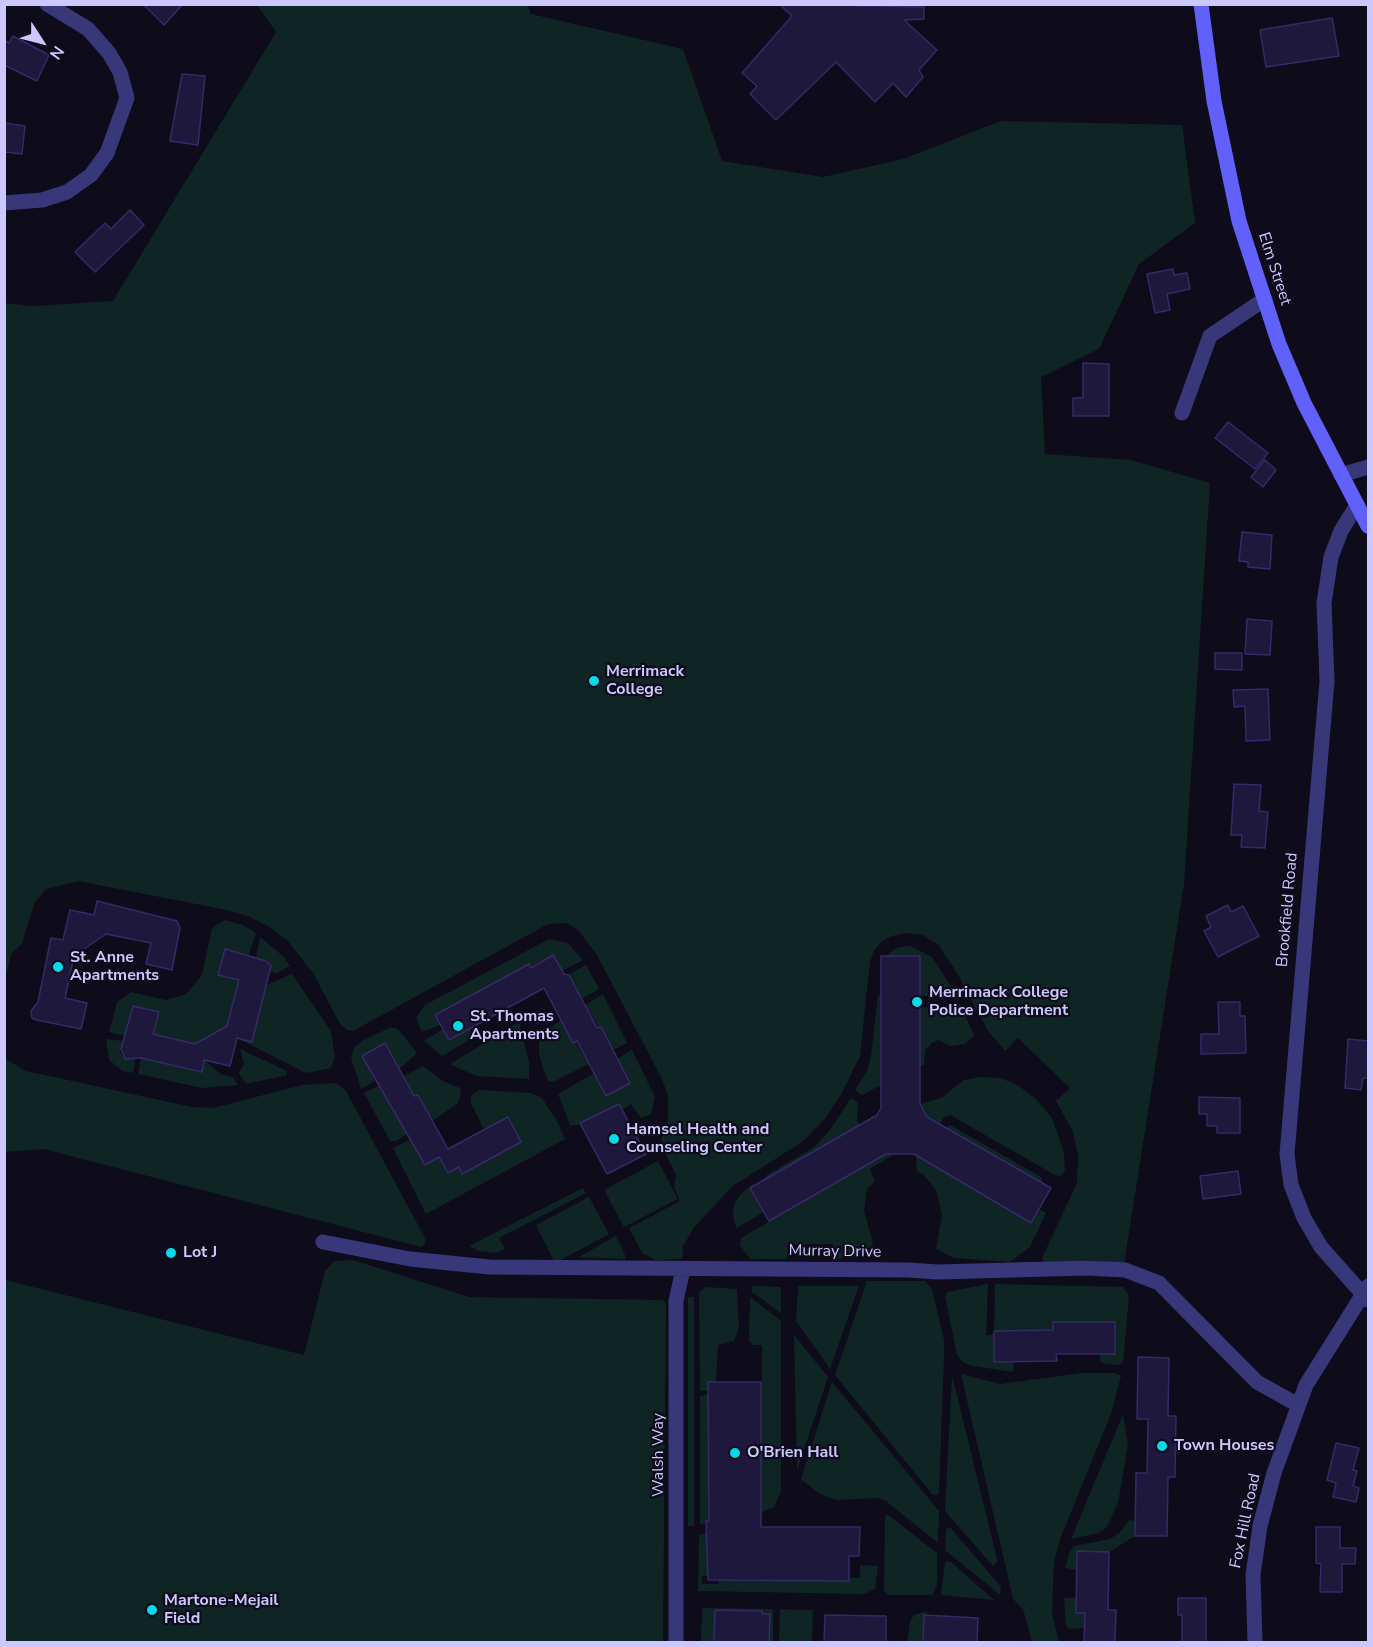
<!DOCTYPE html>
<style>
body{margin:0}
#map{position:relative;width:1373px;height:1647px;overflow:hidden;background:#0e0b1b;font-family:"Nunito Sans",sans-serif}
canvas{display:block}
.frame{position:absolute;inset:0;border:6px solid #ccc7fe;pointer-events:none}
.north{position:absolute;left:12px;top:12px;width:60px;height:60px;-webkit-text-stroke:4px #0e0b1b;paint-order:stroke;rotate:126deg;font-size:16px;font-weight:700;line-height:24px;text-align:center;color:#ccc7fe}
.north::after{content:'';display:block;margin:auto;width:21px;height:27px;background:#ccc7fe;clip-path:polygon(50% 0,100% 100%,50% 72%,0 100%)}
</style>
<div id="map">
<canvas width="1373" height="1647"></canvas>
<div class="frame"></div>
<div class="north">N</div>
</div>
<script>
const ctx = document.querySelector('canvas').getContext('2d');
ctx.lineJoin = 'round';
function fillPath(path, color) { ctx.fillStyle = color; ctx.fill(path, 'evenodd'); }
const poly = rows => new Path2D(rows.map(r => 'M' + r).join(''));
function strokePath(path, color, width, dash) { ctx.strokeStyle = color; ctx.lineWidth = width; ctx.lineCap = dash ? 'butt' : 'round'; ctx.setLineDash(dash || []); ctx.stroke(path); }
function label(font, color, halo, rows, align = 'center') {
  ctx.font = font + ' "Nunito Sans",sans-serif'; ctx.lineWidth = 4.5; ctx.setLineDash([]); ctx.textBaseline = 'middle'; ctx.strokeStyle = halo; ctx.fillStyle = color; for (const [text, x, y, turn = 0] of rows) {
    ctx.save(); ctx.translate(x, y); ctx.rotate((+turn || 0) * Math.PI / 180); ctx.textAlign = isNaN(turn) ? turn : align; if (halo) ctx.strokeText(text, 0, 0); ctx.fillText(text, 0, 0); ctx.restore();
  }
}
fillPath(poly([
 [257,5,527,5,531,14,683,49,722,161,823,177,903,159,1001,121,1182,125,1195,223,1139,264,1099,349,1041,377,1045,454,1131,460,1210,483,1184,884,1124,1264,1089,1260,1044,1262,1042,1258,1077,1183,1078,1155,1073,1132,1056,1101,1070,1088,1018,1038,1005,1051,988,1031,957,973,938,944,922,935,906,933,892,936,881,942,874,951,870,962,860,1056,842,1093,824,1120,802,1142,733,1186,695,1226,683,1246,682,1259,656,1260,642,1253,629,1228,680,1201,674,1187,676,1175,661,1145,662,1137,668,1126,668,1096,662,1079,597,955,580,932,567,923,548,924,353,1031,347,1030,340,1024,313,973,287,940,271,928,250,917,227,910,78,881,46,889,35,902,22,943,12,953,5,978,5,303,33,306,113,301,276,32],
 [225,920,243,925,256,933,249,955,225,950,219,975,239,980,226,1032,219,1031,203,1039,201,1046,153,1034,158,1012,133,1006,124,1036,109,1032,117,1002,131,992,166,1000,186,994,202,975,212,928],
 [260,937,284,957,290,966,277,973,271,972,269,962,256,958],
 [549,939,568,943,583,960,562,971,553,955,435,1015,440,1025,422,1032,416,1018,425,1005],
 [911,946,932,957,958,997,920,996,920,956,886,956,898,947],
 [586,965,599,989,582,999,568,975],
 [292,974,331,1031,335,1057,331,1068,306,1073,237,1038,252,1042,266,985],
 [603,994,627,1043,613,1050,585,1005],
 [878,995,881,995,881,1085,862,1095,855,1090,867,1071,871,1056],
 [960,1004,974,1035,965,1044,951,1046,938,1040,932,1043,925,1050,924,1065,920,1066,920,1008],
 [561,1020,589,1064,553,1082,548,1081,544,1071,539,1054,539,1042,548,1030],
 [519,1022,529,1062,529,1079,476,1076,450,1064],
 [391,1027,398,1029,417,1053,399,1069,385,1043,362,1056,375,1081,361,1089,351,1058,354,1048,362,1041],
 [443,1029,449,1040,470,1029,474,1037,442,1056,424,1041],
 [106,1039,123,1041,120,1052,124,1058,131,1059,136,1055,133,1073,123,1071,109,1060],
 [240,1049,287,1071,287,1075,246,1084,239,1073,244,1064],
 [632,1050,655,1097,651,1114,641,1118,631,1104,622,1110,619,1104,581,1125,570,1125,558,1094,594,1073,606,1096,630,1083,617,1059],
 [4,1058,26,1071,192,1107,213,1108,302,1085,336,1083,346,1091,425,1238,425,1243,421,1247,44,1149,5,1152],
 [141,1058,201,1072,204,1060,222,1075,233,1077,238,1085,202,1088,138,1074],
 [423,1066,443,1081,460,1088,461,1094,457,1104,432,1121,418,1095,414,1097,404,1076],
 [980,1077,1001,1078,1019,1086,1036,1099,1052,1118,1064,1152,1065,1170,1061,1176,1055,1175,950,1115,944,1117,940,1124,927,1117,920,1104,941,1098,964,1080],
 [378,1086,408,1134,396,1141,390,1141,364,1093],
 [479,1090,531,1093,541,1097,556,1119,565,1139,426,1214,393,1148,411,1139,439,1157,448,1173,459,1167,463,1173,521,1142,508,1117,484,1130,471,1103,471,1095],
 [851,1098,858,1102,857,1121,860,1125,762,1181,767,1175,814,1147,830,1130],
 [950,1125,1041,1177,1044,1185,946,1128],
 [893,1150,893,1155,870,1169,875,1181,867,1189,864,1211,873,1243,865,1257,834,1259,833,1244,790,1244,787,1259,750,1259,740,1245,741,1238],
 [916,1155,1030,1223,1039,1209,1046,1213,1030,1247,1010,1262,954,1258,936,1249,942,1215,936,1190,923,1174,917,1172],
 [658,1161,678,1199,624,1227,604,1190],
 [753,1184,764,1212,736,1228,733,1215,734,1204,740,1195],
 [583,1188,586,1193,499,1238,505,1249,497,1253,478,1251,469,1246],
 [589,1197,609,1234,555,1263,536,1225],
 [616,1236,625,1255,625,1259,579,1257],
 [353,1260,469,1297,662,1300,666,1303,663,1642,5,1642,5,1280,304,1355,325,1271,334,1261],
 [867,1281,925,1281,932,1289,944,1340,944,1357,939,1492,937,1495,933,1495,835,1375],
 [988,1284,986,1335,994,1335,994,1362,1014,1362,1013,1372,973,1366,964,1363,957,1355,945,1297,947,1292],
 [995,1284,1123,1287,1129,1296,1123,1363,1118,1365,1101,1363,1100,1360,1100,1354,1115,1354,1115,1322,1053,1322,1053,1330,994,1331],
 [752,1286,781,1287,781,1313,752,1292],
 [798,1286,859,1286,830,1369,796,1321],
 [705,1287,737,1289,739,1328,734,1341,718,1345,716,1382,708,1382,708,1391,700,1391,699,1293],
 [688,1297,694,1297,694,1526,688,1526],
 [750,1297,781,1321,781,1492,774,1507,761,1512,762,1345,753,1345,749,1340],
 [794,1335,828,1377,797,1471],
 [1082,1373,1115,1373,1121,1376,1111,1414,1060,1539,1054,1563,1052,1613,1059,1642,1032,1642,1023,1609,1013,1599,961,1374,1000,1384],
 [952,1375,997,1559,997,1563,993,1566,945,1511],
 [832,1382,939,1511,938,1543,886,1501,878,1498,836,1500,818,1493,801,1479],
 [708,1394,709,1521,700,1525,700,1396],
 [1123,1414,1128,1445,1118,1503,1107,1527,1099,1533,1071,1539],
 [887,1514,937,1553,937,1585,932,1595,889,1595,884,1591,885,1517],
 [1129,1520,1135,1521,1135,1536,1109,1552,1077,1551,1077,1570,1065,1568,1070,1551,1074,1546,1110,1539,1120,1532],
 [950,1527,1001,1587,1000,1595,945,1550,946,1529],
 [707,1534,708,1576,702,1576,702,1584,719,1584,719,1580,849,1581,849,1578,860,1578,860,1565,878,1566,875,1589,864,1594,698,1591,699,1535],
 [948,1561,952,1563,994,1600,941,1595,945,1563],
 [1064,1598,1076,1598,1076,1613,1085,1613,1084,1628,1069,1629,1066,1626],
 [702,1608,773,1609,773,1642,769,1642,770,1614,762,1614,762,1611,715,1610,714,1642,701,1642],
 [780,1609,813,1610,812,1642,779,1642],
 [923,1612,927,1612,924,1615,923,1642,907,1642,910,1621,914,1615]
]), '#0f2524');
const building = poly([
 [143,4,183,4,164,25,143,4],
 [779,4,924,7,924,19,904,20,937,50,919,70,923,77,906,97,893,83,875,102,836,62,776,120,750,94,757,86,742,73,792,16,779,4],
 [1332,18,1339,56,1266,67,1260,30,1332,18],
 [13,36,49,55,37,81,4,65,4,40,9,43,13,36],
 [182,74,205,76,198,145,170,141,182,74],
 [4,123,25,126,22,154,4,152,4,123],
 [130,210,144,225,95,272,75,252,105,223,111,229,130,210],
 [1173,269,1174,275,1187,273,1190,289,1167,294,1170,310,1155,313,1147,274,1173,269],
 [1083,363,1109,364,1109,416,1073,416,1073,398,1083,398,1083,363],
 [1228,422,1268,453,1255,469,1215,438,1228,422],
 [1265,460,1276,470,1263,487,1251,477,1265,460],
 [1242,532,1272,535,1270,569,1248,567,1248,562,1239,561,1242,532],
 [1247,619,1272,621,1270,655,1245,654,1247,619],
 [1215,653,1242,653,1242,670,1215,669,1215,653],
 [1268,689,1270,740,1246,741,1245,706,1234,707,1233,690,1268,689],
 [1234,784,1261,785,1259,811,1268,812,1265,848,1241,847,1242,835,1231,835,1234,784],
 [97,901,177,921,180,928,172,970,146,964,151,943,106,934,74,956,65,998,87,1003,81,1029,37,1020,32,1018,31,1011,38,1002,51,938,63,940,70,910,94,915,97,901],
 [1228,905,1231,912,1243,906,1259,936,1218,957,1204,931,1211,927,1206,916,1228,905],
 [225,949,266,961,271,966,252,1042,237,1038,230,1066,204,1060,202,1072,141,1058,125,1059,121,1049,133,1006,159,1012,153,1034,195,1044,227,1026,239,980,218,975,225,949],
 [553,955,564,974,569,975,597,1028,601,1027,630,1083,606,1096,577,1041,573,1043,544,988,449,1040,435,1015,529,964,531,968,553,955],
 [881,956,920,956,920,1104,927,1117,1051,1188,1031,1223,914,1154,886,1154,769,1221,750,1188,877,1115,881,1108,881,956],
 [1218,1002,1240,1002,1240,1016,1245,1016,1246,1053,1201,1054,1201,1034,1219,1034,1218,1002],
 [1348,1039,1368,1041,1368,1078,1363,1078,1361,1090,1345,1088,1348,1039],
 [385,1043,414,1096,418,1095,448,1149,508,1117,521,1142,462,1174,459,1167,448,1173,439,1157,425,1165,362,1056,385,1043],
 [1199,1097,1240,1098,1240,1133,1217,1133,1217,1126,1207,1126,1207,1114,1199,1114,1199,1097],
 [619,1104,646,1154,607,1174,580,1123,619,1104],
 [1238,1171,1241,1194,1203,1199,1200,1176,1238,1171],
 [1053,1322,1115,1322,1115,1354,1056,1354,1057,1361,994,1362,994,1331,1053,1330,1053,1322],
 [1138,1357,1169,1358,1168,1416,1176,1416,1175,1477,1168,1477,1167,1536,1135,1536,1136,1473,1147,1473,1148,1419,1137,1419,1138,1357],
 [708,1382,761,1382,761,1527,860,1527,859,1556,849,1556,849,1581,708,1580,706,1521,709,1521,708,1382],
 [1336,1443,1359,1448,1353,1470,1357,1471,1353,1486,1359,1488,1356,1502,1333,1497,1336,1483,1327,1480,1336,1443],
 [1316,1527,1340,1527,1340,1548,1356,1548,1355,1564,1342,1564,1342,1592,1320,1592,1321,1564,1316,1563,1316,1527],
 [1077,1551,1109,1552,1108,1610,1116,1610,1115,1642,1084,1642,1085,1613,1076,1613,1077,1551],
 [1178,1598,1206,1598,1206,1642,1182,1642,1182,1615,1178,1615,1178,1598],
 [715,1610,762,1611,762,1614,770,1614,769,1642,714,1642,715,1610],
 [825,1615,886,1616,886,1642,824,1642,825,1615],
 [924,1615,978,1618,977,1642,923,1642,924,1615]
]);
fillPath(building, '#1e183c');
strokePath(building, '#352a67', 1.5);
strokePath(poly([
 [4,203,42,200,67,192,91,175,107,153,127,98,120,72,109,53,88,29,47,4],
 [1182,413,1210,336,1265,299],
 [1341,475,1368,467],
 [1357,505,1341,531,1331,557,1324,603,1327,681,1287,1154,1291,1185,1304,1218,1321,1247,1368,1300],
 [323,1242,410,1259,489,1267,908,1270,938,1272,1086,1268,1125,1270,1159,1283,1257,1382,1298,1405],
 [676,1642,676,1301,683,1269],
 [1255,1642,1253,1575,1260,1526,1274,1473,1306,1385,1368,1286]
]), '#383779', 15);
strokePath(poly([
 [1201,4,1214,101,1239,221,1279,344,1304,403,1368,526]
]), '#6160fb', 15);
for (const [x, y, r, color] of [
 [594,681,6,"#05d8eb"],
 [58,967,6,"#05d8eb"],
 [917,1002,6,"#05d8eb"],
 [458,1026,6,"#05d8eb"],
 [614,1139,6,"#05d8eb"],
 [171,1253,6,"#05d8eb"],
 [1162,1446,6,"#05d8eb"],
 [735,1453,6,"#05d8eb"],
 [152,1610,6,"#05d8eb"]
]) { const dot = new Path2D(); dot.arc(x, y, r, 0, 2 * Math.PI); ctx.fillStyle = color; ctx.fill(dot); strokePath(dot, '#0e0b1b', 2); }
label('16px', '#ccc7fe', '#0e0b1b', [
 ["Elm Street",1274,269,72],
 ["Brookfield Road",1288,910,-85],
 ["Murray Drive",835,1252,1],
 ["Walsh Way",659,1455,-90],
 ["Fox Hill Road",1246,1521,-78]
]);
label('bold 16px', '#ccc7fe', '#0e0b1b', [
 ["Merrimack",606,672],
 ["College",606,690],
 ["St. Anne",70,958],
 ["Apartments",70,976],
 ["Merrimack College",929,993],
 ["Police Department",929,1011],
 ["St. Thomas",470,1017],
 ["Apartments",470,1035],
 ["Hamsel Health and",626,1130],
 ["Counseling Center",626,1148],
 ["Lot J",183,1253],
 ["Town Houses",1174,1446],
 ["O'Brien Hall",747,1453],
 ["Martone-Mejail",164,1601],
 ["Field",164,1619]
], 'left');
</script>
